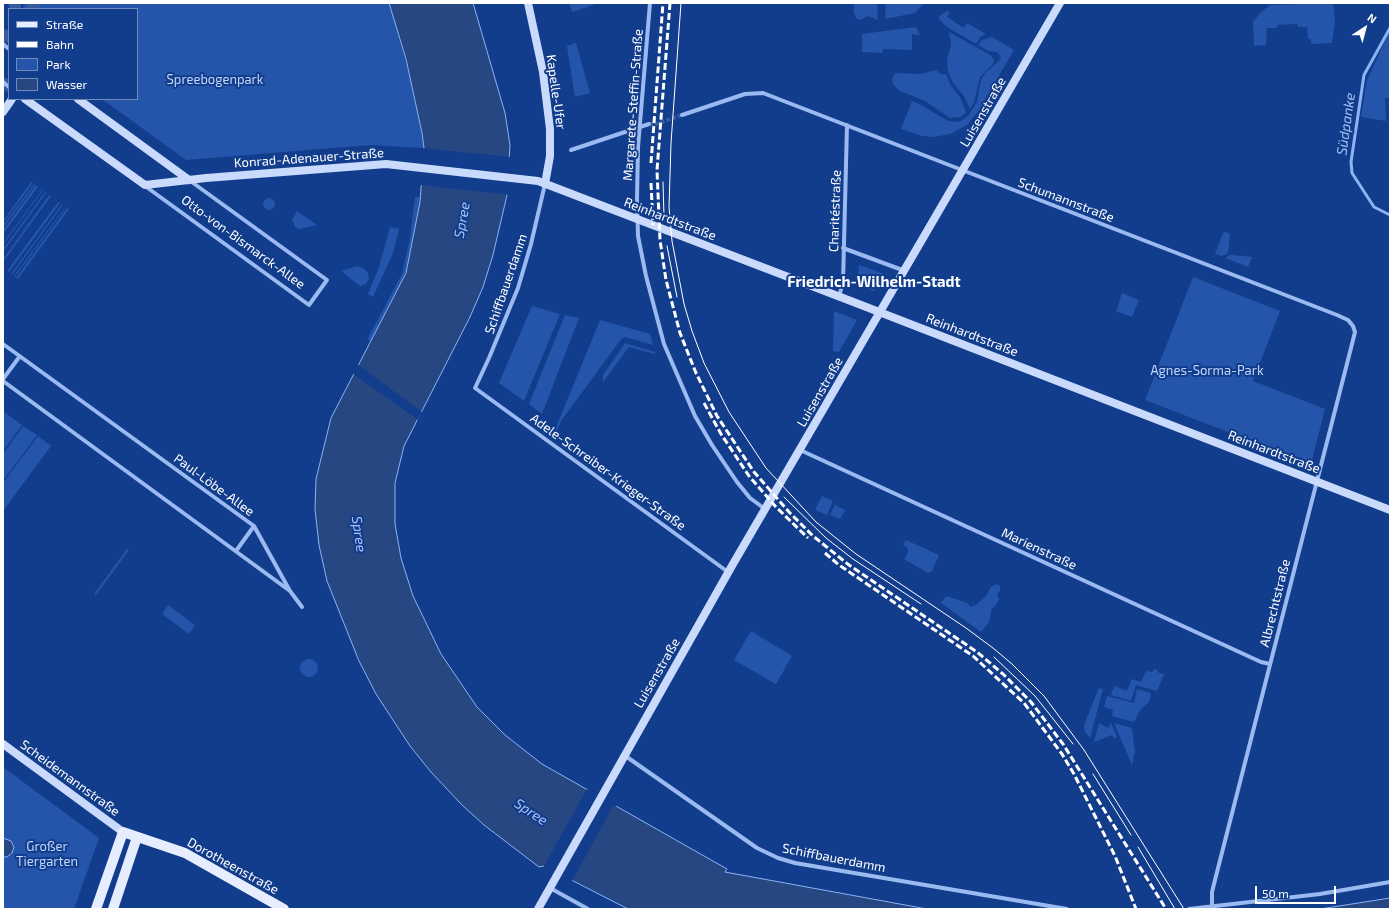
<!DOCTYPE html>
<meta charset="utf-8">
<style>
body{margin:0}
#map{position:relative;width:1393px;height:912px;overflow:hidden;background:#123d8c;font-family:"Exo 2",sans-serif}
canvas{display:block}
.frame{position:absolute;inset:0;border:4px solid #fff;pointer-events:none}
.legend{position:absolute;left:8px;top:8px;width:130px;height:92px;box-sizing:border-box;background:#123d8c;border:1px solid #718bba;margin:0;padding:5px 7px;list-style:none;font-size:12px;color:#fff}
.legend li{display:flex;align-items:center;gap:8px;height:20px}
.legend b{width:20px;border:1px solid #718bba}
.north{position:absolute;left:1345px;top:8px;width:40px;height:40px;-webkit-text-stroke:3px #123d8c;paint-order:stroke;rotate:36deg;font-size:11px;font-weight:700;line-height:16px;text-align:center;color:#fff}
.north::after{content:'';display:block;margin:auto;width:14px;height:18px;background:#fff;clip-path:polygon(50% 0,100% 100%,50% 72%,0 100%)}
.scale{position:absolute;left:1255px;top:886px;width:81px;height:18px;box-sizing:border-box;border:2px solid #fff;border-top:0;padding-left:5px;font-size:12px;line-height:14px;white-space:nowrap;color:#fff;-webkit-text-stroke:3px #123d8c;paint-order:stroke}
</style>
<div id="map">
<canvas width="1393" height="912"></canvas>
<div class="frame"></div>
<ul class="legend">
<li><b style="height:5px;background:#e5edff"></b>Straße</li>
<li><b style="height:5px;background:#fff"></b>Bahn</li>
<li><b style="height:11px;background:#2455ab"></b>Park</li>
<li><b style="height:11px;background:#274782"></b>Wasser</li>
</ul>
<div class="north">N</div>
<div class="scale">50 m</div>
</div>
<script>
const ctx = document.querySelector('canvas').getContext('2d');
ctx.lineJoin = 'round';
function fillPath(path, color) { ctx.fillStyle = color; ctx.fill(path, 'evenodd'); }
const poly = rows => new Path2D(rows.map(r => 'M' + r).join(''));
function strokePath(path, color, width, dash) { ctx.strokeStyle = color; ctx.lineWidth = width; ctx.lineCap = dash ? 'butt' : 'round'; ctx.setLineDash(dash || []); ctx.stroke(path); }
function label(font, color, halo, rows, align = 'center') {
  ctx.font = font + ' "Exo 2",sans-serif'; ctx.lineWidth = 4; ctx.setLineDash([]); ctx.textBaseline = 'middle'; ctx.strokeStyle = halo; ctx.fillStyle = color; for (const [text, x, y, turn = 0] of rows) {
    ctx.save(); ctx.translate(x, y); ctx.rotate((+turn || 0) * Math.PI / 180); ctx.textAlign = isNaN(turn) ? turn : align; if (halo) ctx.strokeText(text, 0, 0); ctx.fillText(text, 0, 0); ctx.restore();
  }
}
fillPath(poly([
 [26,3,389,3,412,83,424,148,370,145,186,160,102,99,137,99,137,9,22,9],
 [569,3,593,3,594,5,572,12],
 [854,3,877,3,878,20,868,16,861,20,857,19,854,13],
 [886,3,924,3,915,13,885,19],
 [1333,3,1335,22,1332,43,1311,44,1311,39,1308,39,1307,27,1298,27,1297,24,1277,25,1277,28,1267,28,1266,45,1254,46,1253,22,1260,13,1270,5],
 [947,11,950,12,947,17,964,28,967,23,986,34,980,37,977,43,974,43,947,27,939,19,939,16],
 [916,27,920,35,912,34,912,50,883,49,883,53,862,52,862,34],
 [1390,30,1390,98,1385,98,1386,121,1361,117,1367,80],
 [949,32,990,55,994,60,993,64,980,77,974,102,970,109,964,96,953,83,948,71,947,60,951,45],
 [992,37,1014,50,977,113,967,125,950,134,934,137,922,136,901,129,912,101,923,106,948,121,959,122,968,116,977,102,981,80,985,73,1001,59,1000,55,997,52,989,51,978,45,982,40],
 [576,43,590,93,575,97,567,46],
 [936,70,941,74,946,74,951,86,960,97,966,112,961,117,950,118,925,101,900,91,893,84,892,79,895,73,921,74],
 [31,182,33,183,3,223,3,221],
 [34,184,35,185,3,228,3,225],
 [36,185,38,187,3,234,3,230],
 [42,190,43,190,3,245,3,243],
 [45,192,46,193,3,252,3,249],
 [49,195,51,196,3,262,3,259],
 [415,197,420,197,420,202,406,273,371,341,367,340,402,274,410,238],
 '263 204a6 6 0 1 1 12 0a6 6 0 1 1-12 0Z',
 [58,202,60,203,9,272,7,271],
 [62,204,63,205,12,275,11,274],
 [65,207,66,207,15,277,14,276],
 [67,208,69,209,18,279,16,278],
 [297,211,317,225,300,229,295,227,292,220],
 [390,227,399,229,393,253,373,297,368,294,379,267],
 [1226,232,1230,234,1228,253,1222,256,1215,254,1223,233],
 [1230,255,1233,255,1252,257,1248,267,1225,258],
 [859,265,884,274,874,291,857,285],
 [357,266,363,268,368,273,369,279,366,284,360,286,341,271],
 [1193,277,1280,311,1253,381,1325,409,1311,464,1145,400],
 [1122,293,1139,300,1132,317,1116,311],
 [532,306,560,314,524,401,499,383],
 [834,311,857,320,839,352,833,351],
 [565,315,579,318,542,414,529,404],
 [600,320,650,334,653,345,625,337,622,338,561,421,557,431,555,430],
 [625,343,655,352,655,354,629,347,603,382,603,375],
 [3,411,22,425,3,451],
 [23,426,37,435,3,481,3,454],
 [38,436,51,446,3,511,3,483],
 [822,496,833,501,827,515,815,510],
 [835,505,845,510,840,519,830,515],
 [906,540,939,555,932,571,928,573,904,559,908,552,907,547,903,545],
 [127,549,129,550,96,595,94,594],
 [997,584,1000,586,1000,591,997,594,999,599,994,608,992,607,989,622,981,632,941,603,946,596,968,603,970,607,976,605,986,596,991,587],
 [168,605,195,625,189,634,162,614],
 [751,631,792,656,776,684,734,660],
 '300 668a9 9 0 1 1 18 0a9 9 0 1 1-18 0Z',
 [1154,669,1156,669,1159,673,1164,674,1157,691,1136,685,1131,701,1111,695,1114,686,1127,691,1132,679,1141,682,1146,671,1152,672],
 [1099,688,1103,689,1090,738,1085,732,1084,725],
 [1137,689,1151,693,1149,702,1140,710,1134,722,1112,716,1113,710,1104,707,1107,696,1134,703],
 [1099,723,1108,728,1111,723,1117,737,1114,738,1112,735,1094,742],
 [1114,723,1132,728,1135,752,1132,765],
 [3,767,99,838,74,909,3,909]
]), '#2455ab');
const water = poly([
 [389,3,473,3,505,113,510,145,507,195,493,255,483,287,470,317,404,446,395,483,395,524,401,558,413,596,441,654,477,707,505,735,542,764,727,869,725,872,927,909,628,909,544,866,539,867,484,825,462,805,431,772,410,746,376,694,359,661,327,581,319,545,315,509,316,479,331,418,406,273,420,202,424,148,422,133,406,59,389,3],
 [3,838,11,841,14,847,12,853,7,857,3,857,3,838],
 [1390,898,1390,909,1320,909,1390,898]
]);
fillPath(water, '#274782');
strokePath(water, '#8cb3f4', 1);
fillPath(poly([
 [422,148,512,157,509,195,420,185],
 [357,364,422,412,418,420,352,373],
 [587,789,617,804,616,807,613,806,571,883,543,868]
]), '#123d8c');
strokePath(poly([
 [1390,28,1364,75,1351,162,1352,173,1374,207,1390,215]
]), '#8cb3f4', 3);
strokePath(poly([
 [649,124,656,124,682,115]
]), '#365a9d', 4, [4, 2]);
strokePath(poly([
 [14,9,16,3],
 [32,9,34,3],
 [3,41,9,24],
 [3,90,9,76]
]), '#365a9d', 12, [12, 6]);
strokePath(poly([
 [650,3,638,147,637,199,638,236,646,276,664,344,695,416,712,445,737,482,750,498,765,509],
 [3,44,9,49],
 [3,82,9,87],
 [682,115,745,94,763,93,1337,315,1348,320,1353,326,1355,332,1351,348,1216,876,1212,892,1212,905],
 [571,150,649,124],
 [545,184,531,244,518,288,489,358,475,388,728,572],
 [145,186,309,305,327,280,189,180],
 [843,248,905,271],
 [839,296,843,283,847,125],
 [3,344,254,526,236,551],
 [3,379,20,356],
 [3,381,290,591],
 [800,450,1261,662,1270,664],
 [254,526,290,591,302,607],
 [624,755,757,848,778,858,795,863,1067,909],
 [550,888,588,909],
 [1189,909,1320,894,1390,882]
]), '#9bbaf1', 4);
strokePath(poly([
 [528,3,543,72,550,129,550,156,545,184],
 [25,99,145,185,206,178,386,164,538,181,856,303,1390,510],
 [78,99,189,180],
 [3,112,12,99],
 [3,744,123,832],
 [538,909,733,564,1060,3]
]), '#c9dafc', 8);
strokePath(poly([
 [96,909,123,832,185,853,284,909],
 [113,909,137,837]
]), '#e5edff', 10);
strokePath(poly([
 [681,3,671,143,669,207,672,241,684,304,692,331,704,363,729,412,766,468,816,522,856,554,966,628,993,648,1012,664,1044,696,1084,750,1184,909],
 [663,182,664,216],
 [667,246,677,297],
 [784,497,826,538,853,559,921,604],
 [994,657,1035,696,1073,744],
 [1093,774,1131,835],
 [1138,847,1175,909]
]), '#fff', 1);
strokePath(poly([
 [670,3,657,170,660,240,666,280,680,333,696,373,717,416,754,472,790,513,813,536,849,565,977,652,1003,674,1031,702,1063,744,1166,909],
 [651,163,663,3],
 [651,183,653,225],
 [704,403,721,434,749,476,776,507,808,538],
 [825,553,839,565,973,656,1024,703,1062,754,1074,774,1115,856,1136,909]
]), '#fff', 3, [7, 3]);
label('13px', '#c2d7fc', '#123d8c', [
 ["Spreebogenpark",215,80],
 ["Agnes-Sorma-Park",1207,371],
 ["Großer",47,847],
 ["Tiergarten",47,862]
]);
label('13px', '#fff', '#123d8c', [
 ["Kapelle-Ufer",556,92,82],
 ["Margarete-Steffin-Straße",633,105,-86],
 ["Luisenstraße",983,112,-60],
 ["Konrad-Adenauer-Straße",309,158,-4],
 ["Schumannstraße",1066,200,21],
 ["Charitéstraße",835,211,-88],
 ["Reinhardtstraße",670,219,21],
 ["Otto-von-Bismarck-Allee",243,242,36],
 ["Schiffbauerdamm",506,284,-71],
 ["Reinhardtstraße",972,335,21],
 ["Luisenstraße",820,392,-60],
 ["Reinhardtstraße",1274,452,21],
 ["Adele-Schreiber-Krieger-Straße",608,472,36],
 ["Paul-Löbe-Allee",214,485,36],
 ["Marienstraße",1039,549,25],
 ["Albrechtstraße",1275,603,-76],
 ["Luisenstraße",657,673,-60],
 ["Scheidemannstraße",70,778,36],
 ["Schiffbauerdamm",834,858,11],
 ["Dorotheenstraße",233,866,29]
]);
label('italic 14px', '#a7c4f8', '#123d8c', [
 ["Südpanke",1346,124,-82],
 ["Spree",462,220,-80],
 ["Spree",359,534,82],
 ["Spree",531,812,34]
]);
label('bold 15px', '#fff', '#123d8c', [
 ["Friedrich-Wilhelm-Stadt",874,282]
]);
</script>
